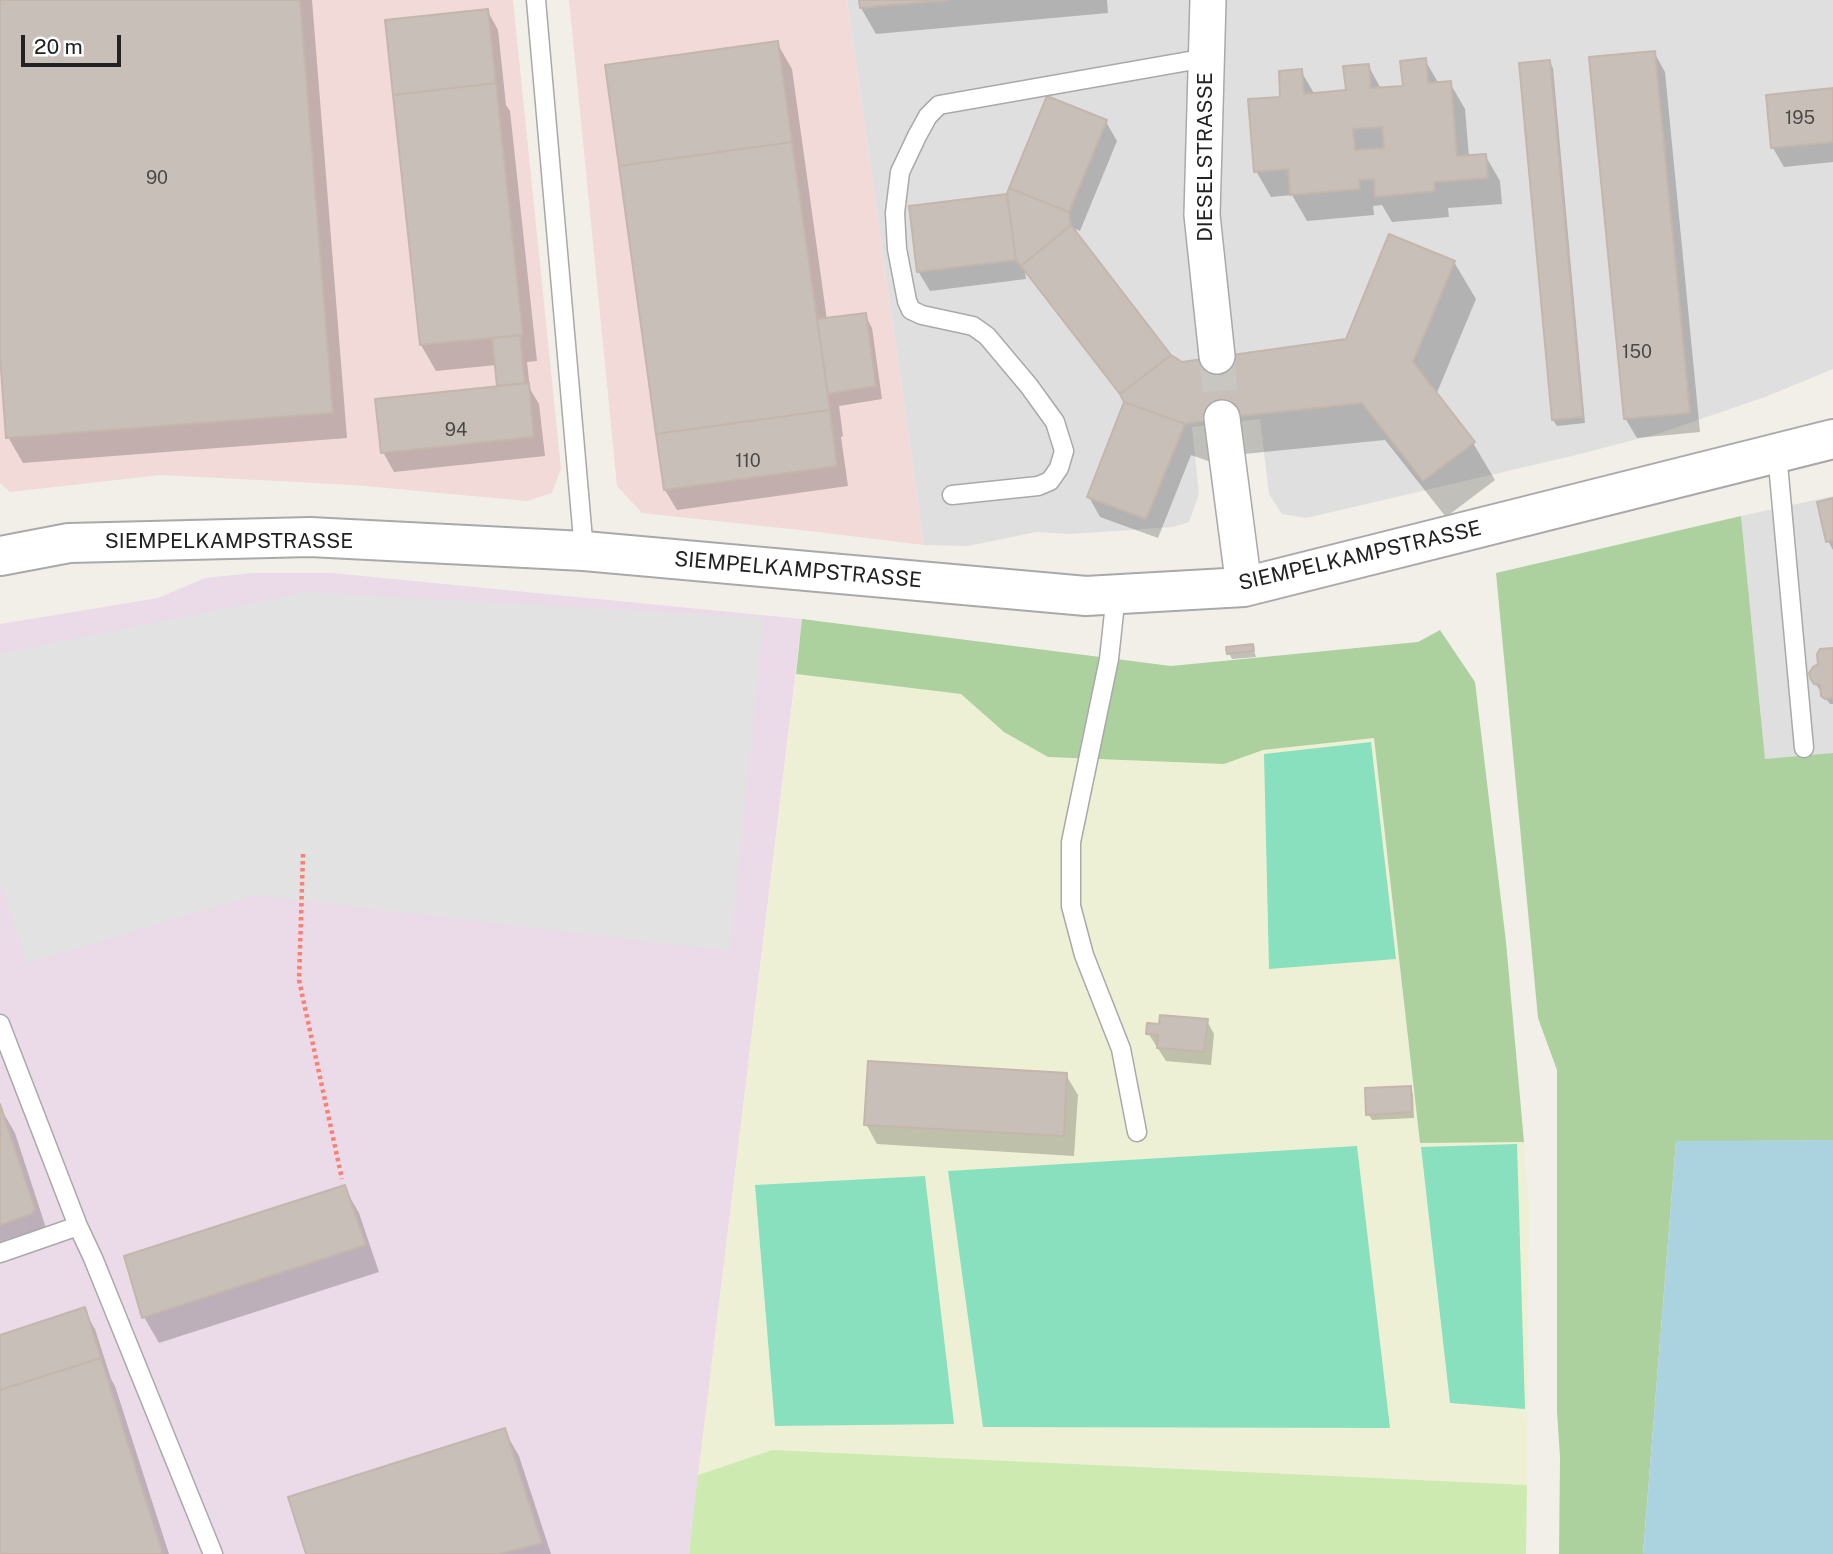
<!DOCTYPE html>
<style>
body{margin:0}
#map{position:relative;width:1833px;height:1554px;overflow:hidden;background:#f2efe9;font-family:"Public Sans",sans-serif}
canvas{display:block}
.scale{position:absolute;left:21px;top:35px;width:100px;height:32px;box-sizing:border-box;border:4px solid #222;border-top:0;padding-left:9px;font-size:21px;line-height:24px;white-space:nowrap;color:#222;-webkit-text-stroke:5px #fff;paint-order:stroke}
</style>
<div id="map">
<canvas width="1833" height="1554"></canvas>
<div class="scale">20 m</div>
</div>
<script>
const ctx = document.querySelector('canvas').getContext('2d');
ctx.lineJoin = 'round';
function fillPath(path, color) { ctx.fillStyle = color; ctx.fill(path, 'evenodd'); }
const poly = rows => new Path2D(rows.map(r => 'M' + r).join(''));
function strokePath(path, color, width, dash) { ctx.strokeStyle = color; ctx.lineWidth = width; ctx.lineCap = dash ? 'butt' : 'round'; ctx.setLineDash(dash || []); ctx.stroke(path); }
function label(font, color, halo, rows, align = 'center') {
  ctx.font = font + ' "Public Sans",sans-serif'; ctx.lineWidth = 7; ctx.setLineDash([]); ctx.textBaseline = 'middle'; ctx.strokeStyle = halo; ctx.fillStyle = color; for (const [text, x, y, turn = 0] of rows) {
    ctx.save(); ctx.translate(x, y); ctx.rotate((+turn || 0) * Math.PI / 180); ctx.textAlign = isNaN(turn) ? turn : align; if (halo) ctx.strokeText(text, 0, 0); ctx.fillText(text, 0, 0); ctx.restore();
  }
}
fillPath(poly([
 [847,0,1833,0,1833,369,1765,397,1657,434,1572,456,1306,518,1282,514,1269,494,1260,419,1192,427,1199,494,1189,522,1172,527,1071,534,1036,532,968,546,924,545],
 [1833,496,1833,753,1765,760,1741,516]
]), '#e0dfdf');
fillPath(poly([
 [0,0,513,0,561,469,552,493,527,501,354,485,161,475,10,492,0,483],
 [569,0,847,0,924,545,818,532,642,513,617,486]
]), '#f2dad9');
fillPath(poly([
 [253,573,332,573,802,619,689,1554,0,1554,0,624,158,598,205,578]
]), '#ebdbe8');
fillPath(poly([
 [796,674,961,694,1004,732,1224,764,1263,750,1374,738,1420,1143,1524,1142,1529,1202,1527,1485,772,1450,698,1475]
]), '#eef0d5');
fillPath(poly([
 [772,1450,1527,1485,1526,1554,689,1554,698,1475]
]), '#cdebb0');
fillPath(poly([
 [1741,516,1765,759,1833,753,1833,1140,1676,1142,1643,1554,1559,1554,1560,1457,1557,1411,1557,1070,1538,1018,1496,573],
 [802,619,1171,666,1418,642,1440,630,1475,682,1506,942,1524,1142,1420,1143,1374,738,1263,750,1224,764,1048,757,1004,732,961,694,796,674]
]), '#add19e');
fillPath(poly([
 [1371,742,1396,959,1269,969,1264,754],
 [1517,1144,1525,1409,1450,1403,1421,1147],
 [1357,1146,1390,1428,983,1427,948,1171],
 [925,1176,954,1424,775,1426,755,1185]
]), '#88e0be');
fillPath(poly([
 [307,592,764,618,730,951,256,895,27,963,0,883,0,654]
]), '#e2e2e2');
fillPath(poly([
 [1833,1140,1833,1554,1643,1554,1676,1141]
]), '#aad3df');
fillPath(poly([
 [0,0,312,0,347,438,23,463,8,437,0,333],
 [861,0,1107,0,1108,13,876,34,861,8],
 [487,10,498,30,506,105,510,111,537,361,527,362,530,389,539,404,545,456,394,472,383,452,500,388,496,365,436,371,421,345,387,22],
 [777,43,792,69,827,320,865,315,872,328,882,399,839,406,843,436,841,437,848,486,677,510,665,490,607,67],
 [1654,52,1665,72,1700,432,1637,438,1625,418],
 [1425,60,1439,84,1450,83,1465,109,1469,157,1485,155,1500,181,1502,204,1448,208,1449,217,1392,222,1382,205,1373,206,1374,215,1307,221,1292,195,1271,197,1256,171,1282,98,1301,71,1315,95,1348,92,1368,65,1381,89,1405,87],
 [1549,62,1553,68,1585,423,1557,426,1553,420],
 [1833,90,1833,162,1784,167,1773,148],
 [1106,122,1117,141,1080,231,1076,229,1077,236,1170,357,1182,364,1347,341,1454,262,1476,299,1436,395,1473,443,1495,480,1446,517,1385,440,1244,454,1208,461,1191,455,1158,538,1100,517,1089,497,1126,403,1025,272,1026,279,930,291,918,271,1008,196],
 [1833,500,1833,550,1828,541],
 [1252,645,1256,657,1232,659,1229,653],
 [1833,649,1833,704,1830,704,1823,695,1823,690,1819,689,1812,678],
 [1207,1021,1214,1034,1211,1065,1166,1061,1148,1033],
 [1066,1075,1078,1095,1074,1156,877,1144,866,1124],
 [1410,1088,1413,1094,1414,1118,1372,1120,1368,1114],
 [0,1107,15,1133,49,1237,0,1255],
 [344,1187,359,1213,379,1272,159,1343,144,1317],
 [84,1310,95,1329,111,1379,115,1386,169,1554,0,1554,0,1337],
 [504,1430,519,1456,551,1554,308,1554]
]), '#0003');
const building = poly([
 [0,0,300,0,333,413,6,438,0,356,0,0],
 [859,0,949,0,860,8,859,0],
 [488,9,496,83,393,95,385,20,488,9],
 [778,41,792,142,619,166,605,65,778,41],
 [1655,51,1690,413,1624,419,1589,57,1655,51],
 [1426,58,1428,83,1451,81,1457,156,1486,154,1488,178,1434,182,1435,191,1375,197,1374,179,1359,180,1360,189,1290,195,1288,169,1254,172,1248,99,1280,97,1279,71,1302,69,1304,94,1346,90,1343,66,1369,64,1371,88,1403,86,1400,61,1426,58],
 [1382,127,1384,148,1355,150,1353,129,1382,127],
 [1550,60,1583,417,1552,420,1519,63,1550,60],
 [496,83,523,335,420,345,393,95,496,83],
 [1833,88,1833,142,1771,148,1766,95,1833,88],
 [1047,96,1107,120,1069,212,1009,188,1047,96],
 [792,142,830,410,656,434,619,166,792,142],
 [1009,188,1069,212,1071,225,1021,266,1016,260,1007,194,1009,188],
 [1007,194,1016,260,917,272,909,206,1007,194],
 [1071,225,1171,355,1120,394,1021,266,1071,225],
 [1389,234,1455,261,1413,362,1475,442,1423,481,1362,403,1222,418,1185,424,1124,402,1120,394,1171,355,1182,362,1346,339,1389,234],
 [866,313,876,386,828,394,817,319,866,313],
 [520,335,525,383,497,386,492,338,520,335],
 [529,383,534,437,381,453,375,399,529,383],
 [1124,402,1185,424,1146,519,1087,497,1124,402],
 [830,410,837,466,664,490,656,434,830,410],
 [1833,498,1833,540,1826,542,1817,502,1833,498],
 [1253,644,1254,651,1227,654,1226,647,1253,644],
 [1833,648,1833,698,1825,699,1821,696,1820,685,1814,684,1810,678,1809,673,1813,667,1818,664,1817,654,1820,649,1833,648],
 [1160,1015,1208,1019,1204,1052,1157,1048,1158,1035,1146,1034,1147,1023,1159,1024,1160,1015],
 [868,1061,1067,1073,1064,1136,864,1125,868,1061],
 [1411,1086,1412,1112,1366,1115,1365,1088,1411,1086],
 [0,1104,35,1209,32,1214,0,1225,0,1104],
 [345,1185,366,1245,142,1318,124,1256,345,1185],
 [85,1307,101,1358,0,1390,0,1335,85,1307],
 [101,1358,163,1554,0,1554,0,1390,101,1358],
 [505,1428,542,1543,500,1554,306,1554,288,1497,505,1428]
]);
fillPath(building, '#c7bfb8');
strokePath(building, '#c4b6ab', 2);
strokePath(poly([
 [1217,356,1222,418]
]), '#c8c6c1', 35, [35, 18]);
const service = poly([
 [536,0,584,551],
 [1777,453,1804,748],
 [952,495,1038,486,1050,481,1059,468,1064,451,1055,422,1029,386,987,336,973,326,922,315,911,310,907,301,897,249,895,213,900,172,917,136,928,116,939,105,1206,58],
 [1116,594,1109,659,1071,842,1071,906,1084,955,1121,1049,1137,1132],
 [0,1024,78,1226],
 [0,1253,78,1226,93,1258,213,1554]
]);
const minor = poly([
 [1208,0,1202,215,1217,356],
 [1222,418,1244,587]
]);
const tertiary = poly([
 [0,556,69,543,310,537,584,551,1086,596,1244,587,1833,439]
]);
strokePath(service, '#a9a9a9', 21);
strokePath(minor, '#a9a9a9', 38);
strokePath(tertiary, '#a9a9a9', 42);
strokePath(poly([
 [303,854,299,980,342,1179]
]), '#fa8072', 4.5, [3.5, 3.5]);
strokePath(service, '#fff', 18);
strokePath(minor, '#fff', 35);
strokePath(tertiary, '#fff', 38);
label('18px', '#4b4948', null, [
 ["195",1800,118],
 ["90",157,178],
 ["150",1637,352],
 ["94",456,430],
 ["110",748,461]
]);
label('21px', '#222', '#fff', [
 ["DIESELSTRASSE",1206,157,-90],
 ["SIEMPELKAMPSTRASSE",229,542],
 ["SIEMPELKAMPSTRASSE",1360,556,-13],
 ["SIEMPELKAMPSTRASSE",798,570,5]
]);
</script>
